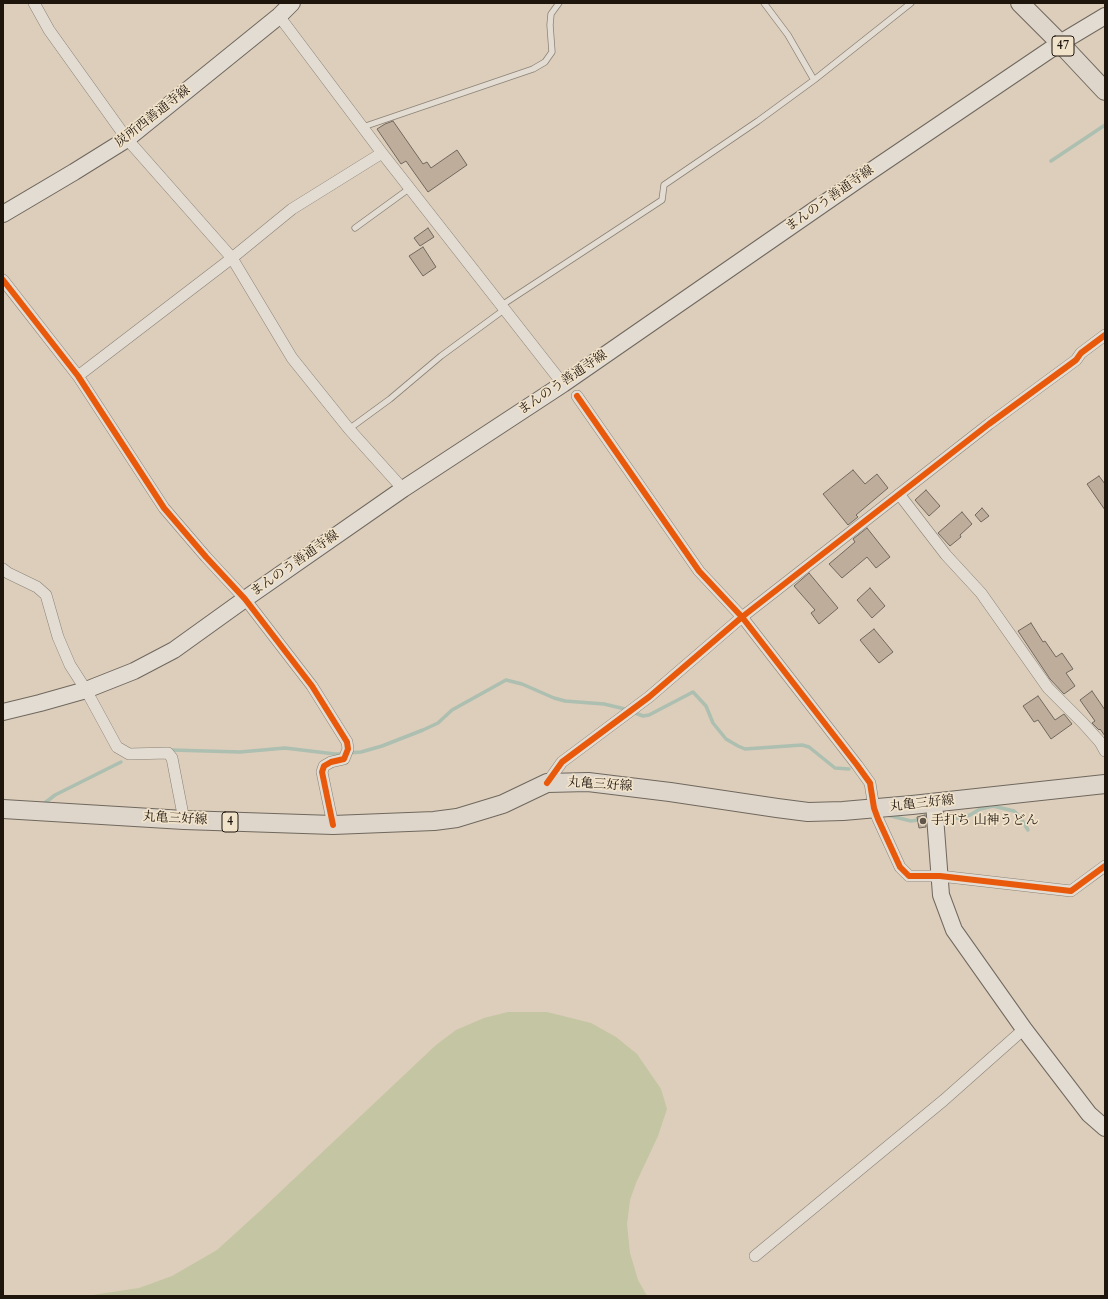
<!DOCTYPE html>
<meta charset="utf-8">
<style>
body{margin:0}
#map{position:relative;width:1108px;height:1299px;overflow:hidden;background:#dcceba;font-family:Cardo,serif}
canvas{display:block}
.frame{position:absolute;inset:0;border:4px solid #1e150d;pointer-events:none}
</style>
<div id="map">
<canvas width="1108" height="1299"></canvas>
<div class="frame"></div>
</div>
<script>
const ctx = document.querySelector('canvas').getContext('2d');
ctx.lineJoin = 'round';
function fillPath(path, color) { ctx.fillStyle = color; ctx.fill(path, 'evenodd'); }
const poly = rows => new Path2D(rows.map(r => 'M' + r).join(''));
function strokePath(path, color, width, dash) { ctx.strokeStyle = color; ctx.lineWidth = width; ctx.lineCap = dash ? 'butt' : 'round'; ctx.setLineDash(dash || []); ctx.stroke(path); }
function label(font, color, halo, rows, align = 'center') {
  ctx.font = font + ' Cardo,"Noto Serif JP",serif'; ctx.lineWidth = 3.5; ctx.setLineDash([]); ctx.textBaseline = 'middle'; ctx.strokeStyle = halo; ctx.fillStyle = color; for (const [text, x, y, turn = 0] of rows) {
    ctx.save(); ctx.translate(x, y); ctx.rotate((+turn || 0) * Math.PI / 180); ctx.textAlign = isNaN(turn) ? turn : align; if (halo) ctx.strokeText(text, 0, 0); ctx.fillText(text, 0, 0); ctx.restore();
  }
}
fillPath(poly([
 [508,1012,547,1012,591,1023,616,1037,637,1054,661,1089,667,1109,658,1136,636,1183,630,1200,627,1224,630,1253,638,1280,647,1296,86,1296,139,1288,172,1276,217,1250,261,1210,436,1045,456,1030,484,1018]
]), '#c4c5a2');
strokePath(poly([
 [1051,161,1105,125],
 [172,750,240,752,285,748,335,754,343,754],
 [349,753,361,752,382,746,423,730,438,723,452,710,506,680,522,684,554,698,565,701,604,704,625,709,643,716,649,715,693,692,706,706,713,723,726,739,738,746,745,749,802,745,809,747,835,768,849,769],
 [42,805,55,795,121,762],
 [887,815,911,821,932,818],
 [940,818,959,818,970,815,980,809,993,806,1014,811,1020,817,1028,830]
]), '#acbfb0', 3.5);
const building = poly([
 [393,121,423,164,427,162,431,168,457,150,467,165,428,192,406,161,401,164,377,129,385,124,393,121],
 [428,228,434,237,420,246,414,238,428,228],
 [423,247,436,267,423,276,409,256,423,247],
 [853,470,865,484,877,474,888,488,856,515,858,517,848,525,823,494,853,470],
 [1099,476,1105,484,1105,510,1087,484,1099,476],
 [926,490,940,506,929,516,915,500,926,490],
 [982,508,989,516,981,522,975,515,982,508],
 [962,512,972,524,960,535,961,537,950,546,938,533,962,512],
 [867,528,890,557,876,568,867,557,842,578,829,564,855,542,853,539,867,528],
 [809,573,838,608,819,624,811,613,815,610,794,586,809,573],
 [870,588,885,606,872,618,857,600,870,588],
 [1031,623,1043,642,1045,641,1056,657,1062,653,1073,669,1066,673,1075,686,1064,694,1050,679,1018,631,1031,623],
 [874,629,893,652,879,663,860,640,874,629],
 [1092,691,1105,710,1105,736,1100,729,1099,730,1092,723,1095,721,1080,700,1092,691],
 [1038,696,1055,720,1064,714,1072,724,1051,739,1038,720,1034,722,1023,706,1038,696],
 [925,815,926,827,919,828,917,817,925,815]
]);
fillPath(building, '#bfad9b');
strokePath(building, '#70685e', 1);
const lane = poly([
 [764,3,788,35,814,80],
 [363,127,533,69,545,62,552,52,550,25,551,14,559,3],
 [355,228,410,188],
 [502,305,662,200,664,185,758,121,814,80,911,3],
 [349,429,390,399,441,356,505,309]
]);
const street = poly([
 [34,3,49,30,127,139,232,258,292,358,349,429,403,489],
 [279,16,382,153,563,384],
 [3,280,78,376,164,508,206,557,245,599,312,686,347,742,348,749,344,759,331,762,324,766,322,772,333,825],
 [78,376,232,258,292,209,382,153],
 [577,396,699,571,742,617,857,765,870,783,874,808,878,819,900,867,909,876,940,876,1071,891,1105,866],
 [899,494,946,555,981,593,1048,688,1083,723,1100,742,1105,751],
 [3,569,8,573,37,587,46,595,58,637,70,665,86,690,117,747,129,754,168,753,172,758,184,820],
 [547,783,562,762,649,697,742,617,989,424,1076,360,1081,353,1105,335],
 [755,1256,944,1100,1024,1029]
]);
const secondary = poly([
 [3,214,74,172,127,139,279,16,292,3],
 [3,712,40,703,86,690,134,671,174,650,245,599,403,489,563,384,865,175,1060,43,1105,16],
 [934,803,941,895,954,930,1024,1029,1089,1114,1105,1128]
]);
const primary = poly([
 [1020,3,1060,43,1105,91],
 [3,809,184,820,333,825,434,821,457,818,503,804,547,783,588,782,670,792,777,808,808,812,843,811,912,805,1105,784]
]);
strokePath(lane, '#8b8276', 7);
strokePath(street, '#8b8276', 12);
strokePath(secondary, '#70685e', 18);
strokePath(primary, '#70685e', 20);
strokePath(lane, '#e3dcd3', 5.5);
strokePath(street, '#e3dcd3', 11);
strokePath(secondary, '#e3dcd3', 16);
strokePath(primary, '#ded6cb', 18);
strokePath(poly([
 [3,280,78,376,164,508,206,557,245,599,312,686,347,742,348,749,344,759,331,762,324,766,322,772,333,825],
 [577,396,699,571,742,617,857,765,870,783,874,808,878,819,900,867,909,876,940,876,1071,891,1105,866],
 [547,783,562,762,649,697,742,617,989,424,1076,360,1081,353,1105,335]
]), '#e8590c', 6);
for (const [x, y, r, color] of [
 [923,821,4,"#60564a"]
]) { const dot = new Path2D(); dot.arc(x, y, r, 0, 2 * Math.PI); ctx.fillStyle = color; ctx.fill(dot); strokePath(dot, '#f1e2ca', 1.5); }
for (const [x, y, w] of [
 [1063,46,22],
 [230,822,16]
]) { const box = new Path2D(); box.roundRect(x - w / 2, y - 10, w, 20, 3); ctx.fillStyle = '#f1e2ca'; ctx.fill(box); strokePath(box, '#1e150d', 1); }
label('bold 12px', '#1e150d', null, [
 ["47",1063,46],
 ["4",230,822]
]);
label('13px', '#1e150d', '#f1e2ca', [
 ["炭所西善通寺線",153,117,-38],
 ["まんのう善通寺線",830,199,-35],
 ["まんのう善通寺線",563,383,-34],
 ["まんのう善通寺線",295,564,-35],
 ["丸亀三好線",600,785,4],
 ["丸亀三好線",922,804,-6],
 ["丸亀三好線",175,819,3]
]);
label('13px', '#1e150d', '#f1e2ca', [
 ["手打ち 山神うどん",931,821]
], 'left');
</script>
